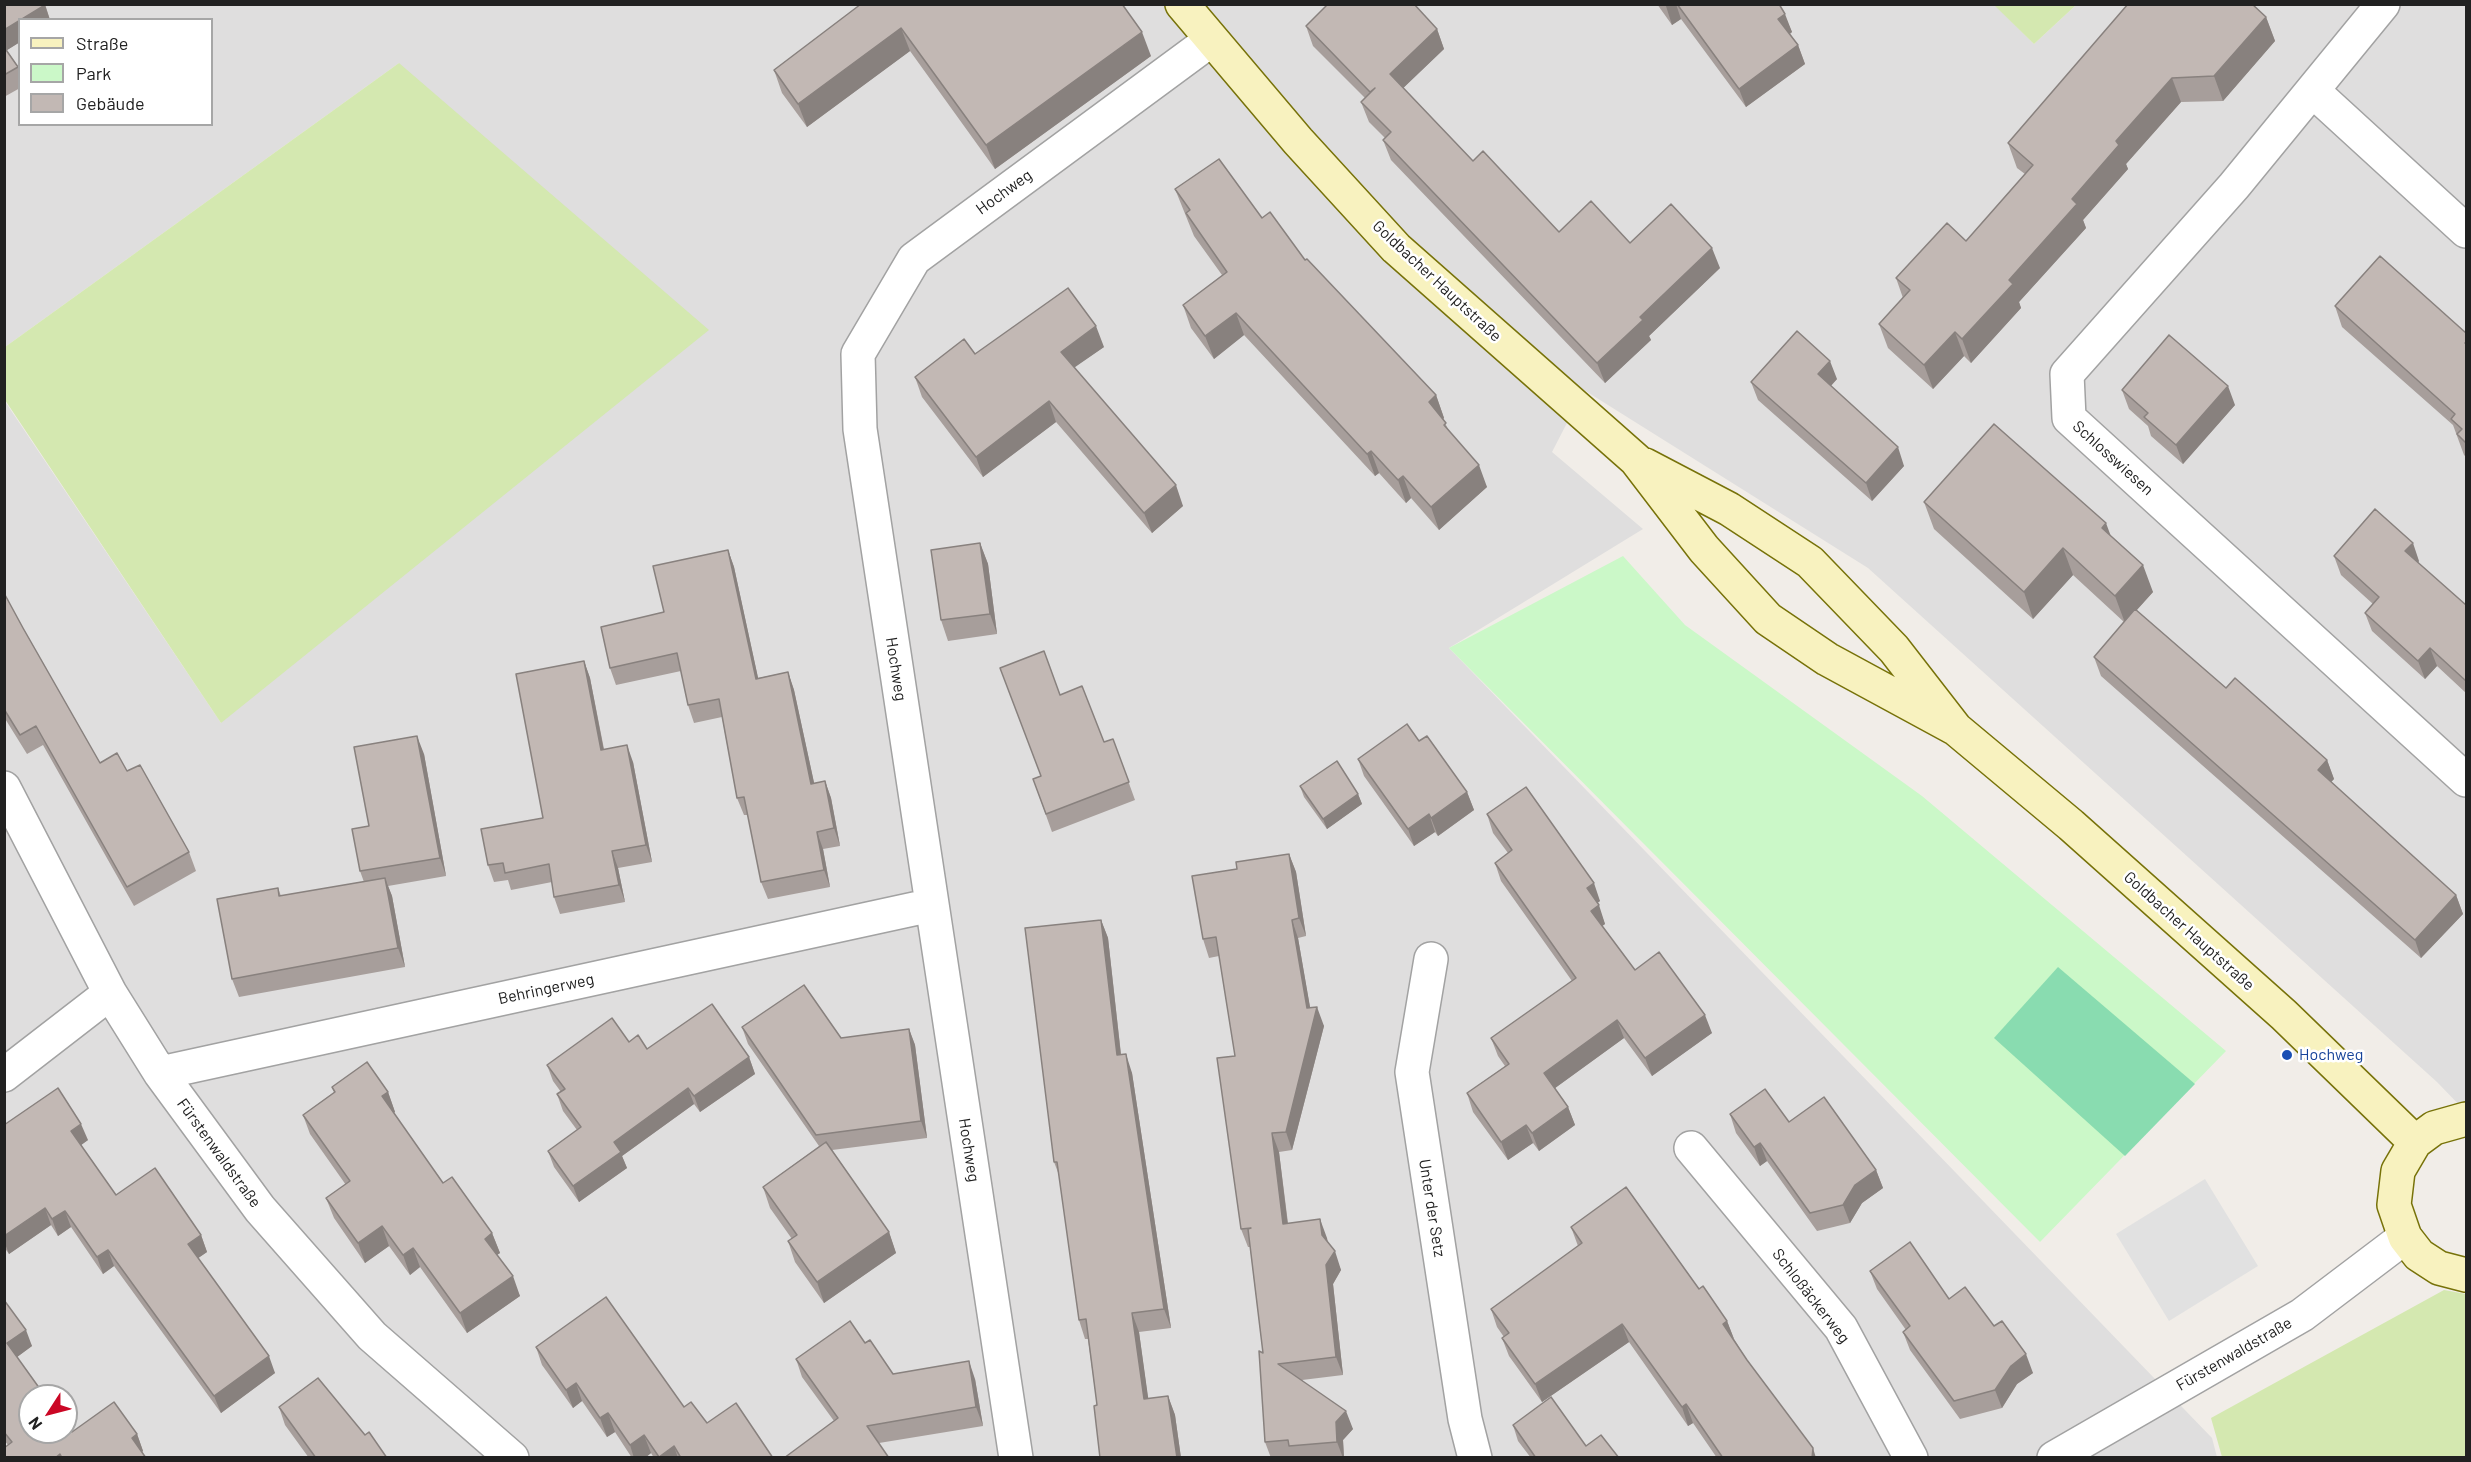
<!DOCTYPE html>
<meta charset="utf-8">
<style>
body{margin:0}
#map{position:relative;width:2471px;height:1462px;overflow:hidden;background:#f1ede8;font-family:Barlow,sans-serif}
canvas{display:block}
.frame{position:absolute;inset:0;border:6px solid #212121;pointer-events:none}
.legend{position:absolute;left:18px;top:18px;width:195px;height:108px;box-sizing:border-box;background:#fff;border:2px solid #a6a6a6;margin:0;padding:8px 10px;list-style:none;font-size:18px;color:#212121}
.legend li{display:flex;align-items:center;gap:12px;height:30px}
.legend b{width:30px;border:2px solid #a6a6a6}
.north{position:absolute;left:18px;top:1384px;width:60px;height:60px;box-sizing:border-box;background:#fff;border:2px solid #a6a6a6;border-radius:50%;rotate:234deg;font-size:16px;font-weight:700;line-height:24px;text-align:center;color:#212121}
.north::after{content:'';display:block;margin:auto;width:21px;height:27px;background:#cb0725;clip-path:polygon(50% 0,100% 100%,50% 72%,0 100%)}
</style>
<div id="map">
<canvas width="2471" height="1462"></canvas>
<div class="frame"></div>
<ul class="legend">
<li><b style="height:8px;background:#f8f2bf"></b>Straße</li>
<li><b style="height:16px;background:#cbf8c8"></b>Park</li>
<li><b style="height:16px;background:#c2b8b4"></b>Gebäude</li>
</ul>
<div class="north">N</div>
</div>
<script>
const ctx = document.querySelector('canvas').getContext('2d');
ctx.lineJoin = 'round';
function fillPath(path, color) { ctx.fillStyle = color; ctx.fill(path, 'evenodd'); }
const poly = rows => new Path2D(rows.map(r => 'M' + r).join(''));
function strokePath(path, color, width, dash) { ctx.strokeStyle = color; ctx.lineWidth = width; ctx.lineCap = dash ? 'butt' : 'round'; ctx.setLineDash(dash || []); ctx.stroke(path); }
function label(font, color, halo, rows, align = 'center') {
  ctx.font = font + ' Barlow,sans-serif'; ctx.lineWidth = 5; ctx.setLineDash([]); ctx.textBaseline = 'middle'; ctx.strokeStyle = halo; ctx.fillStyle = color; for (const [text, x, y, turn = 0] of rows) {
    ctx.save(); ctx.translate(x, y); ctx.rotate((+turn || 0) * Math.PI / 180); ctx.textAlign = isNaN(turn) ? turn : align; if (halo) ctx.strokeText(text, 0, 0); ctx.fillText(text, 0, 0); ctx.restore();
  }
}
fillPath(poly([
 [1994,4,2034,44,2076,5,2466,5,2466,1112,2437,1082,1868,568,1584,390,1552,452,1643,529,1449,648,2212,1438,2217,1457,5,1457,4,400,221,723,399,63,5,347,5,5],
 [20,20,212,20,212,124,20,124],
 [30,1396,66,1396,66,1432,30,1432]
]), '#dfdede');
fillPath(poly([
 [1994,5,2076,5,2034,44],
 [399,63,709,330,221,723,5,400,5,347],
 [2444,1290,2466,1294,2466,1457,2222,1457,2211,1418]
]), '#d4e8b0');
fillPath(poly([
 [1623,556,1685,625,1922,796,2226,1051,2040,1242,1449,648]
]), '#cbf8c8');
fillPath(poly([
 [2058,967,2195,1084,2125,1156,1994,1038]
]), '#89dcb0');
fillPath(poly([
 [2205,1179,2258,1266,2169,1321,2116,1234]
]), '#e1e1e1');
const street = poly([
 [2383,4,2234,186,2067,374,2069,418,2466,780],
 [2313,91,2466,231],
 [4,788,110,993,160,1073,260,1209,372,1336,512,1458],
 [1431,959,1412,1072,1465,1419,1475,1458],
 [160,1073,932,905],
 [4,1075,110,993],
 [1691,1148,1841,1328,1911,1458],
 [1016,1458,860,429,858,354,914,259,1211,40],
 [2054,1458,2302,1315,2405,1237]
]);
const secondary = poly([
 [1182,4,1298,141,1396,248,1636,460,1704,549,1768,619,1827,659,1956,729],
 [1645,465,1729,509,1810,562,1894,649,1956,729,2071,825,2284,1015,2415,1142],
 [2466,1119,2434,1128,2415,1142,2398,1171,2394,1205,2405,1237,2419,1255,2439,1268,2466,1275]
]);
strokePath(street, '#a2a2a2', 36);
strokePath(secondary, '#777209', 36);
strokePath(street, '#fff', 33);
strokePath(secondary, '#f8f2bf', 33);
fillPath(poly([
 [4,4,45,4,50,20,20,20,20,42,7,50,18,67,20,72,20,88,4,97],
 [861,4,1151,56,995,169,910,51,807,127,782,93,774,70],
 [1657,4,1779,4,1792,32,1790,34,1798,45,1805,64,1746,107,1681,19,1672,25],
 [2266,17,2275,41,2223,101,2181,102,2126,164,2128,169,2083,220,2086,228,2019,302,2021,308,1971,363,1964,356,1933,389,1888,348,1879,324,1903,298,1896,278,1966,241,2025,174,2017,168,2008,143],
 [1306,26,1437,29,1444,49,1403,88,1473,161,1559,232,1630,243,1720,268,1649,336,1651,340,1605,383,1391,160,1383,140,1385,138,1369,122,1361,102,1365,98,1313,46],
 [1175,189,1262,218,1305,260,1436,395,1444,418,1443,419,1449,431,1487,487,1439,530,1411,498,1406,503,1379,473,1375,476,1244,335,1214,359,1191,328,1183,305,1222,275,1194,236],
 [2335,306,2466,333,2466,457,2464,455,2453,425,2342,327],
 [1104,347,1074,367,1183,506,1152,533,1056,422,983,477,922,397,915,377,975,354],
 [1837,379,1831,386,1904,466,1872,501,1758,400,1751,382],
 [2122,390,2235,405,2183,464,2151,436,2148,426,2129,409],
 [1924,502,2110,536,2153,592,2136,611,2226,688,2327,760,2334,779,2331,782,2456,895,2463,914,2421,958,2101,676,2094,657,2124,622,2073,575,2033,619,1934,529],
 [980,543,988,564,997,634,948,641,941,620],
 [728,550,734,567,758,678,788,672,794,690,814,783,825,781,831,798,840,846,823,849,830,887,768,899,761,882,748,815,744,815,737,798,722,717,694,723,688,705,681,671,616,685,610,668],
 [2334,556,2419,561,2418,563,2466,605,2466,693,2437,666,2425,679,2372,631,2365,613,2373,604,2341,575],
 [4,593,23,628,100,763,127,771,189,852,196,871,134,906,43,745,27,754,4,717],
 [584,661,590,678,604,749,633,762,652,862,618,868,625,902,560,914,554,897,552,882,511,890,508,880,494,882,488,865,543,818],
 [1060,695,1104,742,1113,739,1135,800,1052,832,1033,779,1041,776],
 [1419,741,1467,792,1474,810,1438,836,1435,832,1414,846,1364,776,1358,759],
 [424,754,446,876,388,886,392,896,405,967,239,997,232,979,278,888,281,896,364,882,360,871,369,826],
 [1300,786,1358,794,1362,804,1327,829,1304,797],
 [1487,814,1600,901,1597,903,1605,924,1602,926,1635,970,1712,1033,1652,1076,1624,1038,1555,1088,1568,1107,1575,1125,1539,1151,1533,1143,1508,1160,1473,1112,1467,1093,1505,1066,1498,1056,1491,1038,1572,981,1501,881,1495,863,1508,853,1493,833],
 [1289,854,1296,872,1306,936,1298,938,1310,1008,1324,1026,1292,1150,1279,1152,1288,1223,1327,1238,1328,1242,1341,1270,1333,1284,1343,1375,1302,1380,1353,1429,1343,1440,1344,1458,1271,1458,1265,1442,1263,1353,1250,1247,1248,1247,1241,1229,1235,1056,1219,956,1209,958,1203,939,1237,869],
 [1101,920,1108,938,1121,1054,1132,1073,1171,1328,1139,1332,1148,1399,1168,1396,1175,1415,1181,1458,1100,1458,1097,1405,1088,1339,1085,1339,1079,1320,1059,1175,1054,1162],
 [742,1027,841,1038,909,1029,915,1045,927,1138,832,1150,889,1232,896,1253,824,1303,795,1262,788,1241,792,1239,770,1208,763,1187,819,1146,748,1044],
 [629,1042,647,1049,749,1057,755,1074,700,1112,694,1104,622,1156,627,1168,579,1202,554,1167,548,1151,577,1130,563,1111,557,1094,561,1092,553,1081,547,1065],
 [332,1087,388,1092,395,1112,393,1113,443,1183,492,1233,500,1253,497,1255,520,1296,467,1333,420,1267,410,1275,389,1246,365,1263,334,1218,326,1198,346,1185,310,1134,303,1115,334,1092],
 [1730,1114,1789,1122,1876,1170,1883,1188,1862,1203,1850,1223,1817,1231,1767,1161,1760,1166,1736,1133],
 [4,1125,88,1140,81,1145,116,1195,201,1235,207,1252,198,1258,275,1373,221,1413,114,1266,103,1274,71,1227,58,1236,51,1225,9,1254,4,1247],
 [1571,1227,1699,1289,1727,1321,1734,1339,1747,1360,1816,1458,1717,1458,1693,1423,1688,1426,1629,1342,1542,1402,1509,1356,1502,1338,1504,1337,1497,1327,1491,1309,1578,1246],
 [1870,1271,1949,1299,1994,1326,2033,1373,2017,1384,2002,1408,1960,1419,1910,1350,1903,1332,1906,1330,1877,1289],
 [4,1300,32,1346,17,1357,72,1432,137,1434,143,1451,142,1452,146,1458,4,1458,8,1445,4,1440],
 [865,1343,893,1374,975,1379,983,1426,879,1443,834,1421,802,1377,796,1359],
 [536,1347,684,1407,707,1423,773,1458,654,1458,651,1453,645,1458,632,1458,615,1432,607,1437,582,1401,573,1408,542,1365],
 [279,1407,365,1435,387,1458,309,1458,285,1425],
 [1513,1425,1586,1446,1619,1458,1531,1458,1518,1441]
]), '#a79e9b');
fillPath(poly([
 [1669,4,1676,4,1681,19,1672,25,1666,6],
 [45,5,50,20,21,20],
 [1785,14,1792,32,1785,37,1778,19],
 [2266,17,2275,41,2223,101,2214,76],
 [20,20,20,42,4,52,4,30],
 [901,28,910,51,807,127,798,104],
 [1437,29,1444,49,1397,94,1390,74],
 [1142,32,1151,56,995,169,986,145],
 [1798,45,1805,64,1746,107,1739,89],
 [2172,78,2181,102,2126,164,2128,169,2083,220,2086,228,2019,302,2021,308,1971,363,1962,339,2116,141],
 [1712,248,1720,268,1649,336,1651,340,1605,383,1597,363,1640,317],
 [1236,313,1244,335,1214,359,1205,336],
 [1096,326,1104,347,1068,372,1061,352],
 [1955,332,1964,356,1933,389,1924,365],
 [1830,361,1837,379,1825,392,1818,374],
 [2228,386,2235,405,2183,464,2176,445],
 [1436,395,1444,418,1437,425,1429,402],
 [1049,401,1056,422,983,477,976,457],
 [1898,447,1904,466,1872,501,1866,483],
 [1371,451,1379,473,1375,476,1367,454],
 [1479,465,1487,487,1439,530,1431,507],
 [1403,476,1411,498,1406,503,1398,480],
 [1176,485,1183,506,1152,533,1144,513],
 [2106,523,2116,550,2102,528],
 [980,543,988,564,997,634,990,614],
 [2413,543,2419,561,2412,570,2405,551],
 [2063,548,2073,575,2033,619,2024,592],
 [728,550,734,567,762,696,756,679],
 [2143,565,2153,592,2125,623,2115,596],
 [2430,648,2437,666,2425,679,2418,661],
 [584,661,590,678,607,767,601,750],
 [788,672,794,690,818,801,811,784],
 [417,736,424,754,446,876,440,858],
 [627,745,633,762,652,862,646,845],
 [2327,760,2334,779,2325,788,2318,770],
 [825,781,831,798,840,846,834,828],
 [1467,792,1474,810,1438,836,1431,818],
 [1358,794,1362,804,1327,829,1323,819],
 [1429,814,1435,832,1414,846,1408,829],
 [817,832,823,849,830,887,824,870],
 [612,851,618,868,625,902,619,885],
 [1289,854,1296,872,1306,936,1299,918],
 [385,878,392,896,405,967,398,948],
 [1594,883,1600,901,1593,906,1587,888],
 [2456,895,2463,914,2421,958,2415,940],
 [1599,905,1605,924,1598,929,1591,911],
 [1101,920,1108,938,1123,1074,1117,1055],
 [1292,920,1298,938,1313,1024,1317,1007,1324,1026,1292,1150,1286,1132,1307,1008],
 [1705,1015,1712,1033,1652,1076,1645,1058],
 [1617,1020,1624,1038,1551,1091,1544,1073],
 [909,1029,915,1045,927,1138,921,1121],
 [1126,1054,1132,1073,1171,1328,1164,1309],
 [749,1057,755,1074,700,1112,694,1096],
 [688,1088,694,1104,622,1156,627,1168,579,1202,573,1186,614,1142],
 [388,1092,395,1112,389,1116,382,1096],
 [1568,1107,1575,1125,1539,1151,1532,1133],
 [81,1124,88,1140,77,1148,71,1131],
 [1526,1125,1533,1143,1508,1160,1501,1142],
 [1272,1133,1279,1152,1290,1243,1283,1224],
 [1760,1143,1767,1161,1760,1166,1754,1147],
 [1876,1170,1883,1188,1862,1203,1850,1223,1843,1205,1855,1185],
 [45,1208,51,1225,9,1254,4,1241,4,1236],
 [65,1211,71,1227,58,1236,52,1219],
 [1320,1219,1327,1238,1328,1253,1322,1235],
 [382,1226,389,1246,365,1263,358,1243],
 [889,1232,896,1253,824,1303,817,1282],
 [492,1233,500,1253,492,1258,485,1239],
 [201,1235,207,1252,194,1261,188,1244],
 [413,1248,420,1267,410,1275,403,1255],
 [108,1250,114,1266,103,1274,97,1257],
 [1335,1251,1341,1270,1333,1284,1343,1375,1336,1357,1326,1265],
 [513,1276,520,1296,467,1333,460,1313],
 [1132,1313,1139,1332,1151,1418,1144,1399],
 [1727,1321,1734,1339,1723,1324],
 [1622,1324,1629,1342,1542,1402,1535,1384],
 [26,1330,32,1346,13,1360,7,1343],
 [2026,1354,2033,1373,2017,1384,2002,1408,1995,1390,2011,1366],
 [269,1356,275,1373,221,1413,214,1396],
 [969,1361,975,1379,983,1426,976,1407],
 [576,1383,582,1401,573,1408,566,1390],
 [1168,1396,1175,1415,1181,1458,1177,1458],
 [1686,1404,1693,1423,1688,1426,1682,1407],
 [1346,1411,1353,1429,1343,1440,1344,1458,1343,1458,1337,1442,1336,1422],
 [608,1413,615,1432,607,1437,600,1418],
 [137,1434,143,1451,138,1455,132,1438],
 [644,1435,651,1453,645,1458,634,1458,630,1445],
 [674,1446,678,1458,660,1458,659,1457],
 [1813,1448,1816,1458,1812,1458]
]), '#88817e');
const building = poly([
 [4,4,45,4,45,5,4,30,4,4],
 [861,4,1122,4,1142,32,986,145,901,28,798,104,774,70,861,4],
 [1328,4,1414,4,1437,29,1390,74,1473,161,1483,151,1559,232,1591,201,1630,243,1671,204,1712,248,1640,317,1643,320,1597,363,1383,140,1391,132,1361,102,1375,88,1370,92,1306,26,1328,4],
 [1677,4,1779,4,1785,14,1778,19,1798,45,1739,89,1677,4],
 [2128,4,2252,4,2266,17,2214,76,2172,78,2116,141,2119,145,2072,199,2077,204,2009,280,2013,284,1962,339,1955,332,1924,365,1879,324,1910,290,1896,278,1947,223,1966,241,2033,165,2008,143,2128,4],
 [4,47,18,67,4,75,4,47],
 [1219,159,1262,218,1270,212,1305,260,1307,259,1436,395,1429,402,1446,423,1444,425,1479,465,1431,507,1403,476,1398,480,1371,451,1367,454,1236,313,1205,336,1183,305,1227,272,1186,213,1190,210,1175,189,1219,159],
 [2380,256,2466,333,2466,342,2465,343,2466,344,2466,443,2457,434,2462,429,2451,419,2455,414,2335,306,2380,256],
 [1068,288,1096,326,1061,352,1176,485,1144,513,1049,401,976,457,915,377,964,339,975,354,1068,288],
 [1797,331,1830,361,1818,374,1898,447,1866,483,1751,382,1797,331],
 [2169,335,2228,386,2176,445,2144,417,2148,413,2122,390,2169,335],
 [1994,424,2106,523,2102,528,2143,565,2115,596,2063,548,2024,592,1924,502,1994,424],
 [2375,509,2413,543,2405,551,2466,605,2466,681,2430,648,2418,661,2365,613,2379,597,2334,556,2375,509],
 [980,543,990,614,941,620,931,550,980,543],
 [728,550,756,679,788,672,811,784,825,781,834,828,817,832,824,870,761,882,744,797,737,798,719,699,688,705,677,653,610,668,601,627,664,612,653,566,728,550],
 [4,593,23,628,100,763,117,753,127,771,140,765,189,852,127,887,36,726,20,735,4,709,4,593],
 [2135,609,2226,688,2235,678,2327,760,2318,770,2456,895,2415,940,2094,657,2135,609],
 [1044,651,1060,695,1082,686,1104,742,1113,739,1129,782,1046,814,1033,779,1041,776,1000,668,1044,651],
 [584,661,601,750,627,745,646,845,612,851,619,885,554,897,549,864,505,873,503,863,488,865,481,829,543,818,516,674,584,661],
 [1407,724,1419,741,1427,736,1467,792,1431,818,1429,814,1408,829,1358,759,1407,724],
 [417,736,440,858,360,871,352,829,369,826,354,747,417,736],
 [1337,761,1358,794,1323,819,1300,786,1337,761],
 [1526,787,1594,883,1587,888,1599,905,1591,911,1635,970,1659,952,1705,1015,1645,1058,1617,1020,1544,1073,1568,1107,1532,1133,1526,1125,1501,1142,1467,1093,1509,1064,1491,1038,1576,978,1495,863,1512,850,1487,814,1526,787],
 [1289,854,1299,918,1292,920,1307,1008,1317,1007,1286,1132,1272,1133,1283,1224,1320,1219,1322,1235,1335,1251,1326,1265,1336,1357,1278,1364,1346,1411,1336,1422,1337,1442,1289,1446,1288,1440,1265,1442,1259,1351,1263,1353,1248,1229,1251,1228,1241,1229,1217,1058,1235,1056,1216,937,1203,939,1192,876,1237,869,1236,862,1289,854],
 [385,878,398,948,232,979,217,899,278,888,279,896,385,878],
 [1101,920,1117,1055,1126,1054,1164,1309,1132,1313,1144,1399,1168,1396,1177,1458,1100,1458,1094,1406,1097,1405,1086,1319,1079,1320,1057,1162,1054,1162,1025,928,1101,920],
 [804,985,841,1038,909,1029,921,1121,816,1135,742,1027,804,985],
 [712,1004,749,1057,694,1096,688,1088,614,1142,621,1152,573,1186,548,1151,581,1127,557,1094,565,1089,547,1065,612,1018,629,1042,638,1035,647,1049,712,1004],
 [367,1062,388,1092,382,1096,443,1183,452,1177,492,1233,485,1239,513,1276,460,1313,413,1248,403,1255,382,1226,358,1243,326,1198,350,1181,303,1115,335,1092,332,1087,367,1062],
 [58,1088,81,1124,71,1131,116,1195,155,1168,201,1235,188,1244,269,1356,214,1396,108,1250,97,1257,65,1211,52,1219,45,1208,4,1236,4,1125,58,1088],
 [1765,1089,1789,1122,1824,1097,1876,1170,1855,1185,1843,1205,1810,1213,1760,1143,1754,1147,1730,1114,1765,1089],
 [826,1142,889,1232,817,1282,788,1241,797,1235,763,1187,826,1142],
 [1626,1187,1699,1289,1703,1286,1727,1321,1723,1324,1747,1360,1813,1448,1812,1458,1723,1458,1686,1404,1682,1407,1622,1324,1535,1384,1502,1338,1509,1333,1491,1309,1582,1243,1571,1227,1626,1187],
 [1910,1242,1949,1299,1965,1287,1994,1326,2002,1321,2026,1354,2011,1366,1995,1390,1954,1401,1903,1332,1910,1326,1870,1271,1910,1242],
 [606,1297,684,1407,691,1402,707,1423,736,1403,773,1458,681,1458,674,1446,659,1457,644,1435,630,1445,608,1413,600,1418,576,1383,566,1390,536,1347,606,1297],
 [4,1300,26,1330,7,1343,45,1396,30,1396,30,1432,66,1432,66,1424,72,1432,114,1402,137,1434,132,1438,146,1458,62,1458,60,1454,55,1458,4,1458,4,1448,12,1442,4,1432,4,1300],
 [850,1321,865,1343,870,1340,893,1374,969,1361,976,1407,867,1426,889,1458,784,1458,838,1418,796,1359,850,1321],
 [318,1378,365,1435,369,1432,387,1458,316,1458,279,1407,318,1378],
 [1551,1397,1586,1446,1601,1435,1619,1458,1536,1458,1513,1425,1551,1397]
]);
fillPath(building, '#c2b8b4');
strokePath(building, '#88817e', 1.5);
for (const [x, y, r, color] of [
 [2287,1055,6,"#1a4fb4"]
]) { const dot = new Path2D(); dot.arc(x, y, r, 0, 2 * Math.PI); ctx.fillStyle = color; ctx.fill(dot); strokePath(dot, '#fff', 2); }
label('16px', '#212121', '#fff', [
 ["Hochweg",1004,192,-36],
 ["Goldbacher Hauptstraße",1437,281,43],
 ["Schlosswiesen",2113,458,42],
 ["Hochweg",896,669,81],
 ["Goldbacher Hauptstraße",2189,931,42],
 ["Behringerweg",546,989,-12],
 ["Hochweg",969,1150,81],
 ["Fürstenwaldstraße",219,1153,54],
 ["Unter der Setz",1432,1208,81],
 ["Schloßäckerweg",1811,1296,52],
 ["Fürstenwaldstraße",2234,1354,-30]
]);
label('16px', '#164399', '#fff', [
 ["Hochweg",2299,1055]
], 'left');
</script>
